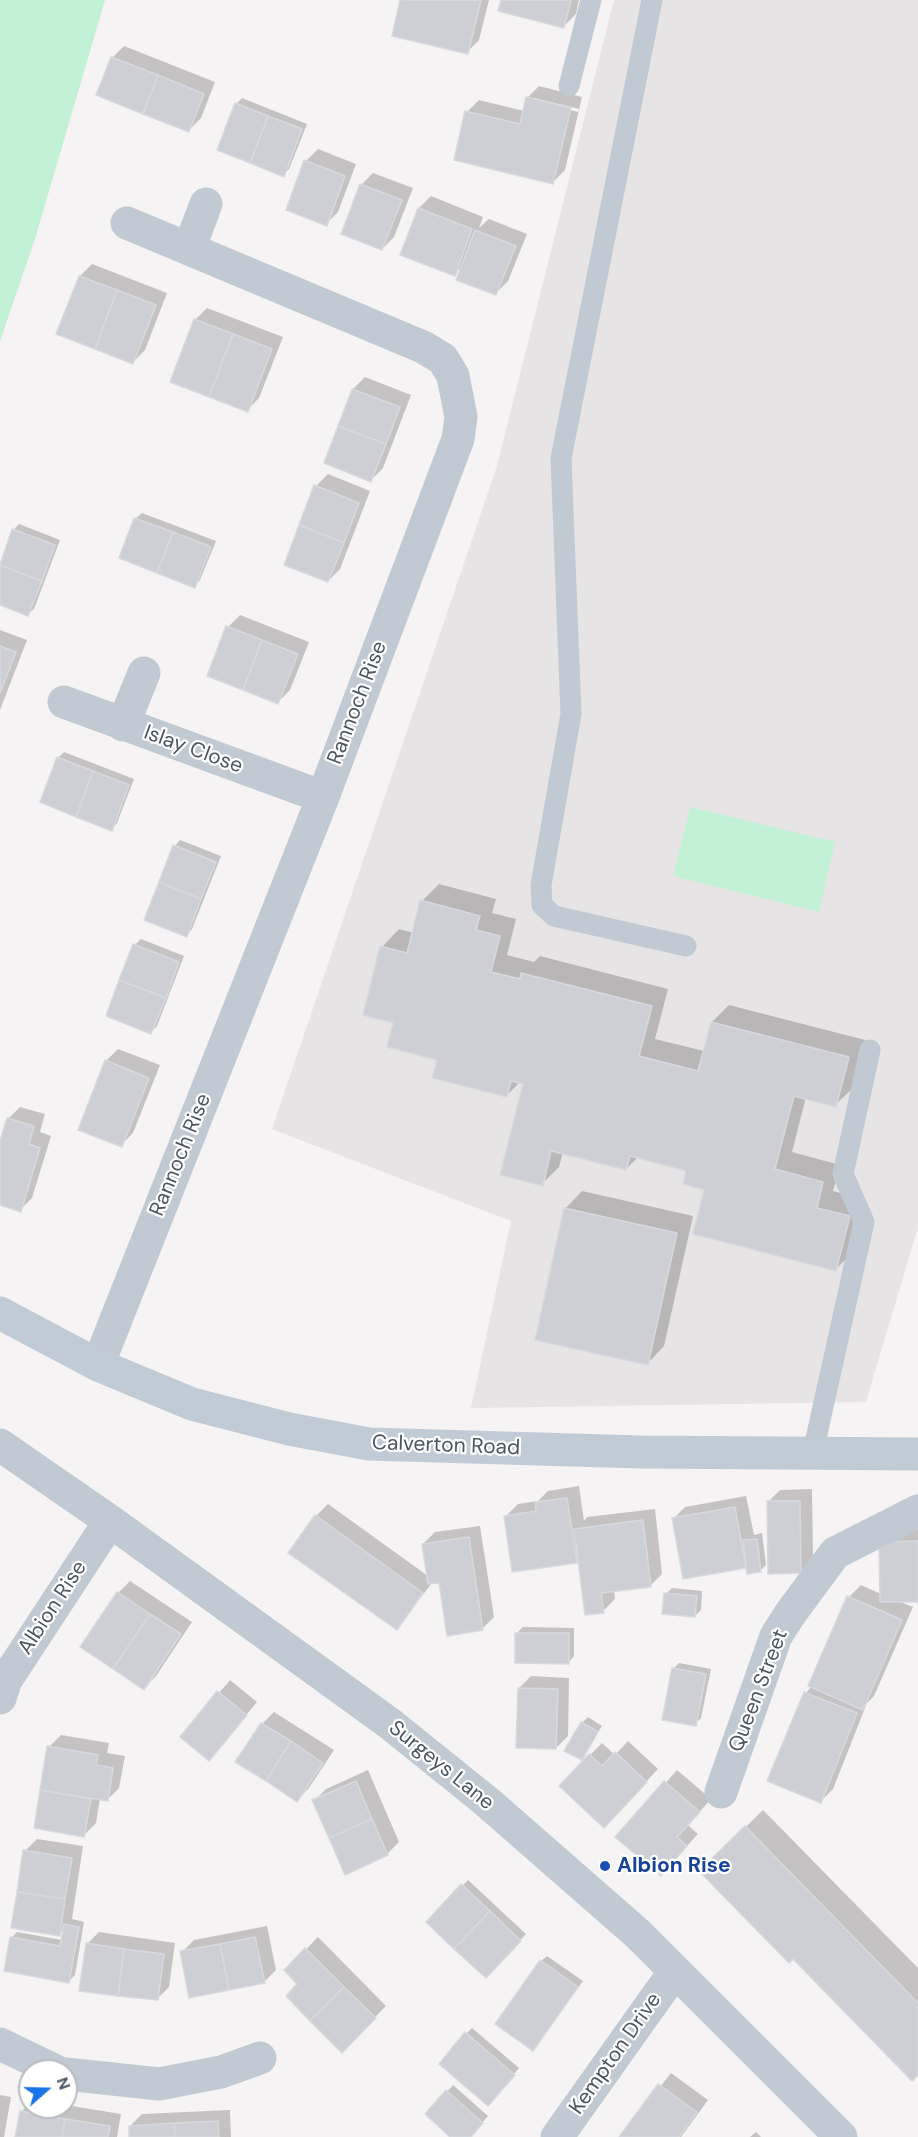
<!DOCTYPE html>
<style>
body{margin:0}
#map{position:relative;width:918px;height:2137px;overflow:hidden;background:#f5f3f3;font-family:"DM Sans",sans-serif}
canvas{display:block}
.north{position:absolute;left:18px;top:2059px;width:60px;height:60px;box-sizing:border-box;background:#fff;border:2px solid #b7bbc0;border-radius:50%;rotate:70deg;font-size:16px;font-weight:700;line-height:24px;text-align:center;color:#4a5661}
.north::after{content:'';display:block;margin:auto;width:21px;height:27px;background:#1a73e8;clip-path:polygon(50% 0,100% 100%,50% 72%,0 100%)}
</style>
<div id="map">
<canvas width="918" height="2137"></canvas>
<div class="north">N</div>
</div>
<script>
const ctx = document.querySelector('canvas').getContext('2d');
ctx.lineJoin = 'round';
function fillPath(path, color) { ctx.fillStyle = color; ctx.fill(path, 'evenodd'); }
const poly = rows => new Path2D(rows.map(r => 'M' + r).join(''));
function strokePath(path, color, width, dash) { ctx.strokeStyle = color; ctx.lineWidth = width; ctx.lineCap = dash ? 'butt' : 'round'; ctx.setLineDash(dash || []); ctx.stroke(path); }
function label(font, color, halo, rows, align = 'center') {
  ctx.font = font + ' "DM Sans",sans-serif'; ctx.lineWidth = 4.5; ctx.setLineDash([]); ctx.textBaseline = 'middle'; ctx.strokeStyle = halo; ctx.fillStyle = color; for (const [text, x, y, turn = 0] of rows) {
    ctx.save(); ctx.translate(x, y); ctx.rotate((+turn || 0) * Math.PI / 180); ctx.textAlign = isNaN(turn) ? turn : align; if (halo) ctx.strokeText(text, 0, 0); ctx.fillText(text, 0, 0); ctx.restore();
  }
}
fillPath(poly([
 [614,0,918,0,918,1227,866,1402,471,1408,511,1221,272,1129,497,466]
]), '#e6e4e5');
fillPath(poly([
 [0,0,105,0,35,239,0,341],
 [690,807,835,842,819,912,673,876]
]), '#c3f1d5');
fillPath(poly([
 [402,0,489,0,479,40,467,52],
 [503,0,579,0,576,14,564,26],
 [124,46,215,82,201,118,189,130,112,58],
 [539,86,582,97,565,170,553,182,467,112,479,100,524,111,527,98],
 [534,98,579,109,578,112,534,101],
 [242,98,307,124,289,169,283,175,236,104],
 [318,149,356,164,338,212,326,224,306,161],
 [373,173,413,188,394,237,382,249,361,185],
 [431,196,483,217,479,228,489,219,527,234,508,281,496,293,463,266,454,274,402,254,419,208],
 [92,264,167,293,145,350,133,362,80,276],
 [207,308,283,337,259,398,247,410,195,320],
 [365,377,411,395,383,468,371,480,326,462,353,389],
 [328,474,370,491,340,569,328,581,316,486],
 [142,513,216,541,200,580,194,586,121,557,136,518],
 [19,524,60,540,34,609,28,614,0,604,0,563,13,530],
 [240,615,309,642,290,690,278,702,228,627],
 [0,630,27,640,0,710],
 [64,752,134,779,117,823,112,829,42,801,58,758],
 [180,840,221,856,192,929,187,935,175,846],
 [439,884,496,899,492,913,516,919,507,955,534,962,540,956,668,989,655,1039,704,1051,712,1022,729,1005,865,1040,853,1088,835,1105,806,1097,792,1152,840,1165,833,1191,866,1200,853,1252,836,1269,706,1189,688,1170,638,1157,626,1169,563,1152,559,1167,542,1184,524,1083,520,1082,506,1096,439,1059,395,1022,382,947,399,929,414,933,422,901],
 [141,939,184,956,157,1026,151,1032,135,945],
 [118,1049,160,1065,133,1133,121,1145,106,1061],
 [20,1107,45,1114,40,1132,51,1136,32,1198,20,1210,0,1204,0,1147,8,1119],
 [582,1191,693,1216,664,1346,647,1364,565,1209],
 [579,1486,584,1521,587,1517,655,1509,662,1574,650,1586,614,1590,615,1599,603,1611,579,1559,576,1562,506,1516,518,1504,538,1501,548,1491],
 [812,1489,813,1559,801,1571,768,1502,780,1490],
 [746,1496,754,1535,762,1533,766,1565,760,1571,748,1564,745,1567,673,1519,685,1507],
 [328,1504,428,1576,423,1544,435,1532,480,1526,494,1617,482,1629,440,1581,432,1583,397,1628,316,1516],
 [893,1530,918,1530,918,1601,898,1601,913,1607,874,1696,867,1703,833,1789,821,1801,806,1693,812,1686,810,1685,849,1597,861,1585,881,1594],
 [130,1581,192,1622,156,1676,144,1688,118,1593],
 [672,1588,702,1591,701,1610,695,1616,666,1594],
 [523,1627,574,1628,574,1656,569,1662,517,1633],
 [679,1663,711,1669,701,1718,695,1724,673,1669],
 [531,1676,569,1678,568,1736,556,1748,519,1688],
 [230,1680,257,1702,209,1759,182,1737],
 [274,1712,334,1750,309,1788,297,1800,262,1724],
 [588,1717,602,1726,581,1759,582,1723],
 [61,1735,109,1743,107,1753,125,1756,119,1788,107,1800,100,1798,96,1823,84,1835,35,1827,49,1747],
 [628,1741,658,1769,616,1814,590,1755,602,1743,615,1755],
 [368,1770,399,1842,387,1854,314,1801,326,1789],
 [677,1770,711,1799,688,1825,698,1834,661,1874,618,1837],
 [763,1810,918,1968,918,2073,701,1871],
 [37,1839,83,1846,72,1919,84,1922,75,1975,69,1981,11,1938,17,1932,62,1940,64,1929,59,1934,25,1851],
 [468,1880,526,1934,486,1976,428,1922],
 [267,1926,276,1970,264,1982,182,1952,194,1940],
 [99,1932,175,1943,169,1987,157,1999,87,1944],
 [318,1937,386,2006,342,2050,299,1984,286,1970],
 [547,1956,583,1981,538,2043,541,1961],
 [472,2028,519,2068,494,2098,467,2033],
 [671,2073,708,2100,681,2137,621,2137],
 [453,2085,488,2116,469,2137,452,2137,427,2114],
 [0,2095,11,2097,4,2137,0,2137],
 [30,2103,30,2107,66,2105,121,2114,117,2137,17,2137,21,2112],
 [230,2110,231,2137,131,2137,130,2126,142,2114],
 [756,2132,761,2137,750,2137]
]), '#0003');
const building = poly([
 [400,0,481,0,468,54,392,36,400,0],
 [501,0,571,0,564,28,498,11,501,0],
 [111,57,158,75,143,114,96,95,111,57],
 [158,75,204,94,189,132,143,114,158,75],
 [526,97,571,108,553,184,454,160,465,111,520,124,526,97],
 [235,103,268,116,250,163,217,150,235,103],
 [268,116,302,129,284,177,250,163,268,116],
 [304,160,345,176,327,226,286,210,304,160],
 [360,184,402,200,382,250,341,234,360,184],
 [418,208,472,229,455,276,400,255,418,208],
 [475,230,516,246,496,295,456,280,475,230],
 [79,276,117,290,95,349,56,334,79,276],
 [117,290,156,305,133,364,95,349,117,290],
 [194,319,233,334,209,397,170,382,194,319],
 [233,334,272,349,248,412,209,397,233,334],
 [352,389,400,407,386,444,338,426,352,389],
 [338,426,386,444,371,482,324,463,338,426],
 [314,485,359,503,344,543,299,525,314,485],
 [134,518,173,532,157,573,119,558,134,518],
 [299,525,344,543,328,582,284,565,299,525],
 [12,529,55,545,42,581,0,565,12,529],
 [173,532,211,547,195,588,157,573,173,532],
 [0,565,42,581,28,616,0,605,0,565],
 [226,626,262,640,243,690,207,676,226,626],
 [262,640,298,654,278,704,243,690,262,640],
 [0,646,16,652,0,693,0,646],
 [57,757,93,771,76,817,40,802,57,757],
 [93,771,129,785,112,831,76,817,93,771],
 [173,845,216,862,201,899,159,882,173,845],
 [159,882,201,899,187,937,144,920,159,882],
 [420,900,480,916,476,930,500,936,491,972,520,979,521,973,652,1006,639,1056,698,1071,711,1022,849,1057,836,1107,794,1096,775,1169,823,1182,817,1208,850,1216,836,1271,693,1234,704,1190,683,1184,686,1171,630,1156,626,1170,551,1151,543,1186,500,1175,523,1084,511,1081,507,1097,432,1078,437,1060,387,1047,393,1023,363,1015,380,946,407,953,420,900],
 [133,944,179,962,166,998,119,980,133,944],
 [119,980,166,998,151,1034,106,1016,119,980],
 [105,1060,149,1078,122,1147,78,1130,105,1060],
 [7,1118,34,1126,29,1144,40,1148,21,1212,0,1205,0,1141,7,1118],
 [564,1208,677,1233,648,1365,535,1340,564,1208],
 [567,1498,577,1563,512,1572,504,1516,536,1511,535,1502,567,1498],
 [767,1501,800,1501,801,1573,768,1574,767,1501],
 [735,1507,746,1568,683,1579,672,1518,735,1507],
 [315,1515,423,1593,397,1630,288,1553,315,1515],
 [643,1520,651,1587,601,1593,604,1613,585,1615,574,1529,643,1520],
 [469,1537,483,1630,447,1636,439,1583,428,1584,422,1544,469,1537],
 [757,1539,761,1572,747,1574,743,1540,757,1539],
 [918,1541,918,1602,880,1602,879,1542,918,1541],
 [117,1592,150,1614,113,1669,80,1647,117,1592],
 [664,1593,697,1596,695,1617,662,1614,664,1593],
 [847,1596,902,1620,863,1710,808,1686,847,1596],
 [150,1614,181,1634,144,1690,113,1669,150,1614],
 [515,1633,569,1633,569,1664,515,1663,515,1633],
 [672,1668,706,1674,696,1726,662,1720,672,1668],
 [518,1688,558,1689,556,1749,516,1748,518,1688],
 [217,1691,247,1715,209,1761,180,1737,217,1691],
 [804,1692,857,1713,821,1803,767,1781,804,1692],
 [581,1722,598,1732,582,1760,564,1751,581,1722],
 [261,1723,291,1741,266,1781,235,1762,261,1723],
 [291,1741,323,1763,297,1802,266,1781,291,1741],
 [47,1746,98,1755,96,1765,113,1768,108,1801,40,1790,47,1746],
 [615,1752,647,1782,604,1828,559,1786,589,1754,602,1766,615,1752],
 [356,1781,372,1819,329,1838,312,1800,356,1781],
 [664,1781,700,1812,677,1837,687,1846,661,1876,615,1837,664,1781],
 [40,1790,91,1799,84,1837,34,1828,40,1790],
 [372,1819,388,1855,345,1875,329,1838,372,1819],
 [745,1826,918,2003,918,2075,912,2081,793,1959,789,1963,699,1871,745,1826],
 [23,1850,72,1858,65,1899,17,1892,23,1850],
 [461,1884,490,1911,454,1949,426,1922,461,1884],
 [17,1892,65,1899,60,1936,11,1928,17,1892],
 [490,1911,521,1941,486,1978,454,1949,490,1911],
 [64,1924,79,1927,69,1983,4,1971,10,1937,60,1946,64,1924],
 [255,1937,265,1983,229,1990,220,1944,255,1937],
 [86,1943,124,1949,118,1996,79,1991,86,1943],
 [220,1944,229,1990,189,1998,180,1951,220,1944],
 [305,1948,344,1987,310,2021,286,1996,297,1984,284,1970,305,1948],
 [124,1949,164,1954,158,2000,118,1996,124,1949],
 [540,1960,578,1987,533,2051,495,2024,540,1960],
 [344,1987,376,2018,342,2053,310,2021,344,1987],
 [465,2032,515,2075,488,2106,439,2064,465,2032],
 [658,2084,697,2112,679,2137,619,2137,658,2084],
 [446,2090,483,2123,471,2137,450,2137,425,2114,446,2090],
 [20,2111,65,2119,62,2137,15,2137,20,2111],
 [65,2119,110,2126,108,2137,62,2137,65,2119],
 [218,2121,219,2137,175,2137,174,2123,218,2121],
 [174,2123,175,2137,129,2137,129,2126,174,2123]
]);
fillPath(building, '#cdcfd5');
strokePath(building, '#d7d9de', 1.5);
strokePath(poly([
 [652,0,561,458,571,714,541,885,542,905,554,916,686,946],
 [569,86,591,0],
 [813,1452,864,1222,843,1174,870,1050]
]), '#c1cad2', 21);
strokePath(poly([
 [189,249,206,204],
 [64,702,323,797],
 [123,725,144,673],
 [98,1365,323,797,458,439,461,417,453,376,443,359,423,347,127,223],
 [0,1445,110,1521,389,1723,486,1801,638,1934,841,2137],
 [0,1698,6,1680,110,1521],
 [721,1792,776,1636,790,1614,835,1553,918,1511],
 [0,2044,56,2071],
 [66,2074,159,2084,221,2072,260,2058],
 [557,2137,675,1971]
]), '#c1cad2', 33);
strokePath(poly([
 [0,1313,98,1365,192,1404,289,1429,369,1444,641,1452,918,1454]
]), '#c1cbd6', 33);
for (const [x, y, r, color] of [
 [605,1866,6,"#1a4fb4"]
]) { const dot = new Path2D(); dot.arc(x, y, r, 0, 2 * Math.PI); ctx.fillStyle = color; ctx.fill(dot); strokePath(dot, '#fff', 2); }
label('21px', '#4a5661', '#fff', [
 ["Rannoch Rise",358,703,-69],
 ["Islay Close",193,750,20],
 ["Rannoch Rise",181,1155,-68],
 ["Calverton Road",446,1446,2],
 ["Albion Rise",53,1608,-57],
 ["Queen Street",759,1691,-69],
 ["Surgeys Lane",441,1766,39],
 ["Kempton Drive",616,2054,-55]
]);
label('bold 21px', '#164399', '#fff', [
 ["Albion Rise",617,1866]
], 'left');
</script>
